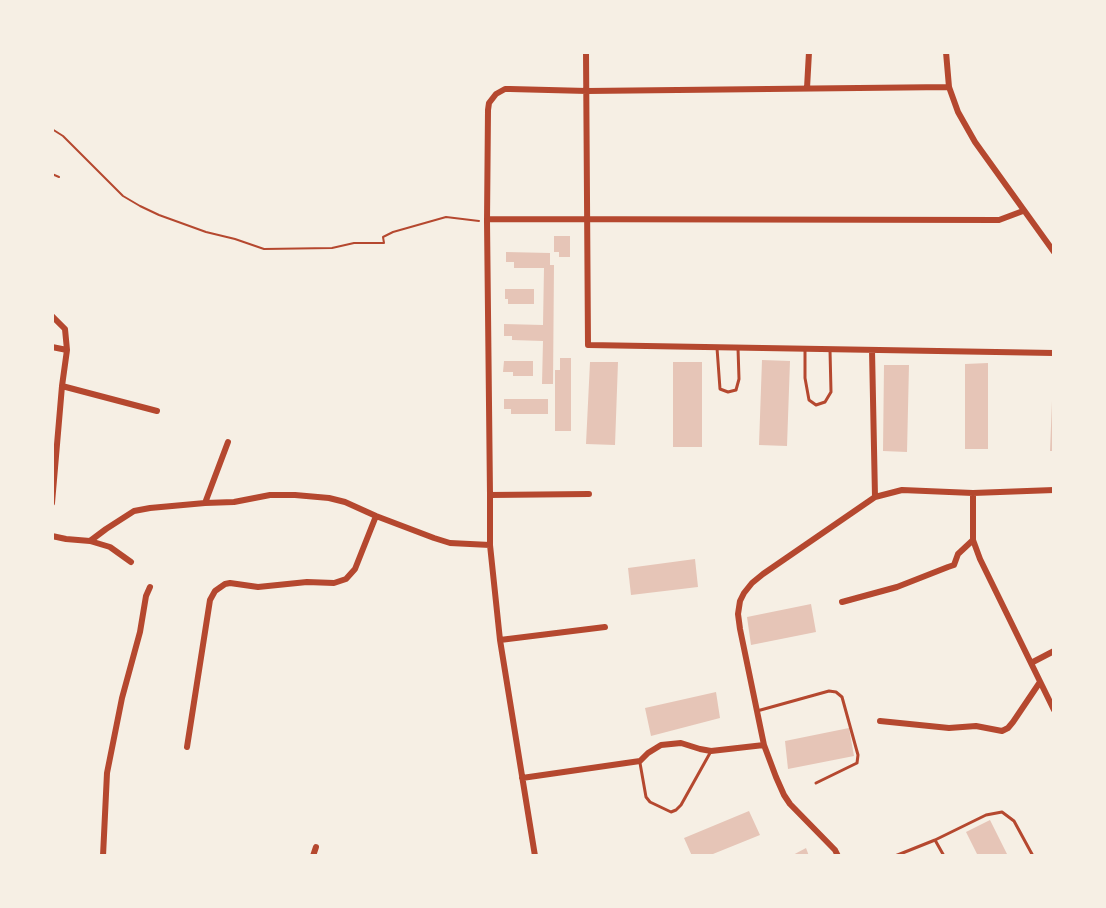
<!DOCTYPE html>
<style>
body{margin:0}
#map{position:relative;width:1106px;height:908px;overflow:hidden;background:#f6efe4;font-family:"Source Sans 3",sans-serif}
canvas{display:block}
.frame{position:absolute;inset:0;border:54px solid #f6efe4;pointer-events:none}
</style>
<div id="map">
<canvas width="1106" height="908"></canvas>
<div class="frame"></div>
</div>
<script>
const ctx = document.querySelector('canvas').getContext('2d');
ctx.lineJoin = 'round';
function fillPath(path, color) { ctx.fillStyle = color; ctx.fill(path, 'evenodd'); }
const poly = rows => new Path2D(rows.map(r => 'M' + r).join(''));
function strokePath(path, color, width, dash) { ctx.strokeStyle = color; ctx.lineWidth = width; ctx.lineCap = dash ? 'butt' : 'round'; ctx.setLineDash(dash || []); ctx.stroke(path); }
fillPath(poly([
 [554,236,570,236,570,257,559,257,559,252,554,252],
 [506,252,550,253,550,265,554,265,553,384,542,384,543,341,512,340,512,336,504,336,504,324,543,325,544,268,514,268,514,262,506,262],
 [505,289,534,289,534,304,508,304,508,299,505,299],
 [560,358,571,358,571,431,555,431,555,370,560,370],
 [762,360,790,361,787,446,759,445],
 [504,361,533,361,533,376,513,376,513,372,503,372],
 [590,362,618,362,615,445,586,444],
 [673,362,702,362,702,447,673,447],
 [988,363,988,449,965,449,965,364],
 [884,365,909,365,907,452,883,451],
 [504,399,548,399,548,414,511,414,511,409,504,409],
 [1052,401,1054,401,1054,451,1050,451],
 [695,559,698,587,631,595,628,568],
 [811,604,816,632,751,645,747,617],
 [716,692,720,718,651,736,645,708],
 [849,728,854,756,788,769,785,741],
 [749,811,760,835,708,856,692,856,684,838],
 [990,820,1008,856,978,856,966,832],
 [806,848,809,856,791,856]
]), '#e6c5b7');
strokePath(poly([
 [52,129,63,136,123,196,140,206,159,215,206,232,235,239,264,249,332,248,354,243,384,243,383,237,393,232,446,217,479,221],
 [52,174,59,177]
]), '#b5482f', 2);
strokePath(poly([
 [717,348,720,389,728,392,736,390,739,379,738,348],
 [805,349,805,378,809,400,816,405,825,402,831,392,830,350],
 [757,711,829,691,836,692,842,697,858,755,857,763,816,783],
 [640,763,646,797,650,802,671,812,676,810,681,805,710,753],
 [935,840,944,856],
 [895,856,935,840,986,815,1002,812,1014,821,1033,856]
]), '#b5482f', 3);
strokePath(poly([
 [586,52,588,345,1054,353],
 [946,52,949,87,958,112,975,142,1054,252],
 [807,88,809,52],
 [487,219,999,220,1023,211],
 [52,316,65,329,67,350],
 [52,347,67,350,62,386,52,503],
 [872,350,875,497],
 [62,386,157,411],
 [973,493,973,540,980,559,1054,710],
 [490,495,589,494],
 [205,503,228,442],
 [52,536,66,539,90,541,106,529,134,511,150,508,205,503,234,502,270,495,295,495,329,498,345,502,376,516,434,538,450,543,490,545],
 [90,541,110,547,131,562],
 [842,602,897,587,948,567,954,565,958,554,973,540],
 [500,640,605,627],
 [1031,663,1054,651],
 [880,721,949,728,976,726,1002,731,1008,728,1013,722,1040,682],
 [187,747,210,600,215,591,225,584,230,583,258,587,307,582,334,583,346,579,355,569,376,516],
 [522,778,640,761,648,753,661,745,681,743,700,749,711,751,764,745],
 [103,856,107,773,122,698,140,632,146,596,150,587],
 [313,856,316,847],
 [535,856,500,640,490,545,490,495,487,221,488,110,489,103,496,94,505,89,510,89,587,91,949,87],
 [838,856,835,850,790,804,784,795,776,777,764,745,740,629,738,614,740,601,744,593,752,583,763,574,875,497,902,490,973,493,1054,490]
]), '#b5482f', 6);
</script>
